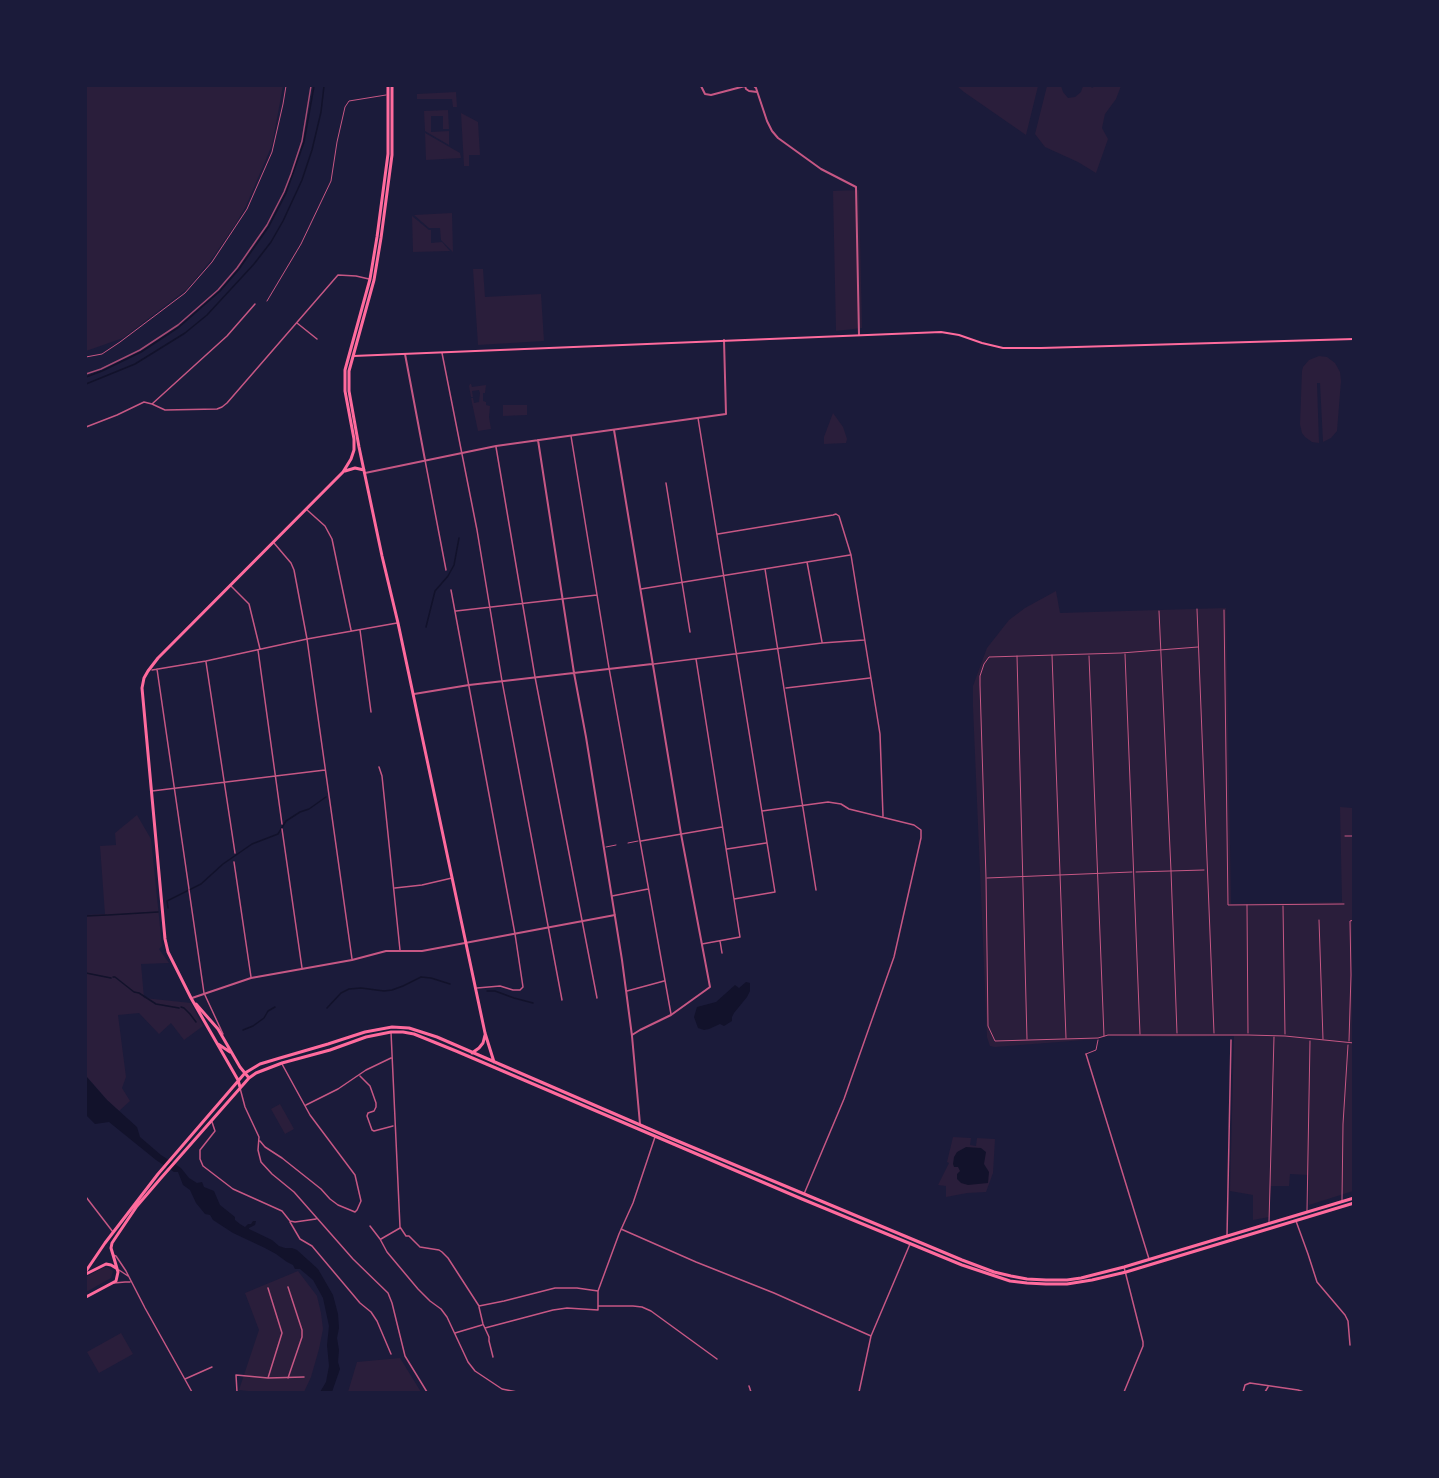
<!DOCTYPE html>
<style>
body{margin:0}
#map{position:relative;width:1439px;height:1478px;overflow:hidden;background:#1b1b3a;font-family:"Alegreya Sans",sans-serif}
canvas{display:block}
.frame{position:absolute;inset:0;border:87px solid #1b1b3a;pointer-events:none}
</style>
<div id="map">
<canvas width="1439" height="1478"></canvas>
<div class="frame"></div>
</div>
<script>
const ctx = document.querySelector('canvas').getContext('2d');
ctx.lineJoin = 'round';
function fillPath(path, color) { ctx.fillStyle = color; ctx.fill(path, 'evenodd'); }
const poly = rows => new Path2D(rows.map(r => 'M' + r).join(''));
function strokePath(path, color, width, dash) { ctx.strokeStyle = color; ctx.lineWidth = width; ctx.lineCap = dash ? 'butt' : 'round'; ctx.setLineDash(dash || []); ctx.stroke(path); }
fillPath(poly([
 [86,86,283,86,272,145,246,206,235,225,211,260,187,289,123,338,86,351],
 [957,86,1038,86,1026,135,964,92],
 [1047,86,1061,86,1063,92,1068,98,1075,97,1081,92,1083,86,1090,86,1092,88,1095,86,1121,86,1116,99,1105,114,1102,128,1108,139,1096,173,1078,162,1045,147,1035,134],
 [456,92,457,107,453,107,452,99,417,99,417,94],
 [448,110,449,129,443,129,443,116,431,116,431,132,449,131,449,145,425,131,424,111],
 [461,113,478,122,480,155,469,155,469,166,464,166],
 [425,133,460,153,461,158,426,160],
 [859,190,862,328,836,331,833,191],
 [452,213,453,252,441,240,440,228,429,228,414,215],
 [412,216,429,230,431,230,431,243,442,242,450,251,413,252],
 [473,269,483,269,485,297,541,294,544,341,478,345],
 [1319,356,1327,357,1335,363,1340,372,1341,381,1337,431,1331,438,1323,442,1320,383,1317,383,1319,443,1312,442,1305,437,1302,433,1300,424,1302,371,1303,367,1309,360],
 [470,384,471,384,472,387,486,385,485,393,483,393,483,401,486,402,486,405,490,406,489,417,491,429,478,431,471,398,473,398,474,403,479,402,480,393,479,390,472,391,473,397,471,397,469,386],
 [503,405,527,405,527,415,503,416],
 [833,413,843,427,847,439,846,443,824,444,824,437],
 [1056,591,1060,613,1226,608,1231,904,1342,902,1340,807,1353,808,1353,1191,1309,1205,1308,1175,1290,1174,1289,1186,1271,1186,1269,1217,1253,1220,1253,1195,1230,1191,1234,1036,1175,1037,1108,1036,1097,1039,995,1047,990,1046,987,1037,973,707,973,686,987,648,1009,620,1025,608],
 [137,815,151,839,162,946,159,949,169,963,141,964,144,998,191,1003,203,1026,184,1040,171,1023,159,1034,139,1013,118,1015,126,1077,122,1088,130,1101,119,1111,107,1100,86,1076,86,915,105,914,100,846,116,845,115,833],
 [280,1104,294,1129,285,1134,271,1109],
 [953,1137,971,1138,970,1145,976,1146,977,1138,995,1139,993,1173,986,1192,967,1193,946,1197,946,1186,938,1185,949,1163,947,1162],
 [107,1267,113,1271,111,1278,86,1292,86,1277,103,1268],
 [298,1271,317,1296,321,1313,323,1329,319,1349,311,1377,304,1392,257,1392,239,1390,259,1330,245,1293],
 [121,1333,133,1354,99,1373,87,1352],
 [400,1358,421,1392,348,1392,357,1362]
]), '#2a1e3b');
fillPath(poly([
 [746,982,750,983,750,991,747,997,734,1013,732,1017,732,1021,724,1026,720,1024,709,1029,704,1030,698,1028,694,1017,697,1007,716,1002,735,985,739,988],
 [86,1076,107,1100,137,1127,140,1137,161,1155,181,1168,189,1178,197,1183,202,1182,204,1187,214,1191,220,1205,235,1217,235,1220,240,1224,245,1227,248,1224,251,1224,253,1221,256,1221,255,1225,249,1228,249,1229,272,1240,279,1246,285,1248,292,1248,297,1250,318,1269,333,1295,338,1314,339,1328,337,1338,339,1350,338,1362,340,1369,332,1392,320,1392,326,1382,329,1366,327,1345,329,1326,323,1298,313,1280,300,1269,295,1269,293,1265,287,1262,276,1254,265,1248,233,1233,213,1220,210,1215,205,1214,196,1203,190,1190,183,1185,178,1172,174,1172,156,1160,109,1122,95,1124,86,1115],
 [966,1147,981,1148,986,1152,984,1164,989,1172,988,1183,968,1185,961,1183,957,1179,957,1174,960,1171,958,1167,954,1167,953,1164,954,1157,957,1152]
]), '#12122b');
strokePath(poly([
 [86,377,102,371,141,352,179,327,220,291,239,269,269,226,286,193,304,142,314,86],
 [86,384,135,364,185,333,207,315,254,264,271,242,283,221,302,180,312,150,321,112,324,86],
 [426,627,435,591,448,576,454,565,459,538],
 [168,908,167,901,201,884,223,864,252,844,278,834,286,821,300,812,309,809,326,797],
 [108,915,158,912],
 [86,916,107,915],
 [86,973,111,978],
 [113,977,115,977,134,992,139,993,156,1004,179,1008],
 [487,991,495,991,514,998,533,1003],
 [181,1007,184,1008,190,1014,196,1022],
 [327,1008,341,993,349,989,361,988,384,991,392,990,403,986,421,977,431,978,450,984],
 [243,1030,253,1026,264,1018,268,1011,275,1007]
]), '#12122b', 1.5);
strokePath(poly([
 [267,301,301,244,331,181,337,142,345,107,349,101,386,95],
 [86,357,102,354,120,342,185,293,212,262,247,209,272,152,283,104,286,86],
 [1197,609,1214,1033],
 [1224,610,1228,905,1344,904],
 [1159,611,1171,871,1177,1033],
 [1198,647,1121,653,989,657,984,664,980,676,980,685,986,878,988,1026,995,1041,1098,1038,1108,1035,1248,1035,1285,1036,1354,1043],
 [1125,654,1140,1034],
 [1052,655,1066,1038],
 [1017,656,1027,1039],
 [1089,656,1104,1036],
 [1345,836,1354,836],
 [628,843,638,841],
 [606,847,616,845],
 [1136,872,1204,870],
 [987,878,1132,872],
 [1247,905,1248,1033],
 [1283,906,1285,1034],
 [1319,920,1323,1039],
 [1349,1041,1351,975,1350,921,1354,920],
 [1086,1054,1096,1050,1098,1040],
 [1342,1200,1343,1124,1348,1045],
 [1307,1211,1310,1041],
 [1269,1222,1274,1037]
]), '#c65784', 1);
strokePath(poly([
 [297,323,317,339],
 [442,353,477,530,502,681,562,1000],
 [152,404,165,410,217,409,222,407,227,403,338,275,356,276,369,279],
 [698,418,775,892,734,899],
 [86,427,117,415,144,402,152,404,227,336,255,304],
 [571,436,609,668,671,1014],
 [496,447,535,677,597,998],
 [425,460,446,570],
 [666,483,690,632],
 [306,509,325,526,332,539,351,630],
 [718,534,833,515,836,514,839,516,851,555,880,734,883,816],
 [274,543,291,563,294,570,307,639,352,959],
 [807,562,822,642],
 [765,569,816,890],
 [230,585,249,604,260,649],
 [641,589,850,555],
 [451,590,515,934,523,987,520,990,513,990,500,986,477,988],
 [456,611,597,595],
 [360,630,371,712],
 [258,650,282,824],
 [696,659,740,937,702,944],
 [206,662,235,853],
 [654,664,822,643,864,640],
 [157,669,189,889],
 [152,670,206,661,307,639,397,623],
 [786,688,870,678],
 [379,767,382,776,400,950],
 [152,791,325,770],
 [762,811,828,802,841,804,849,809,914,825,921,830,921,838,894,957,844,1099,804,1194],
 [282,829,302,968],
 [641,841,722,827],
 [727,849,766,843],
 [234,862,251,977],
 [395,888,422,885,452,878],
 [189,890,204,993,223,1034],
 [612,896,648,889],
 [720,941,722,953],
 [627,991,664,981],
 [391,1032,400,1227,406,1236,409,1236,420,1247,439,1250,442,1252,448,1258,479,1306,504,1301,555,1288,577,1288,598,1291],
 [1086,1054,1149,1259],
 [360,1076,370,1086,376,1103,376,1107,374,1111,368,1113,367,1116,372,1130,374,1131,393,1126],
 [240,1088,245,1107,259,1137,258,1150,261,1162,272,1174,294,1192,353,1259,388,1293,392,1303,405,1356,427,1392],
 [306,1105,338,1089,366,1070,391,1058],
 [212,1122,215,1131,200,1150,200,1159,203,1166,233,1189,282,1211,290,1221,295,1222,316,1219],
 [260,1141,265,1147,282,1158,321,1189,330,1199,338,1205,355,1212,357,1210,361,1201,355,1175,310,1115,282,1064],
 [86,1197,113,1232],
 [1296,1221,1308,1254,1317,1282,1345,1315,1348,1321,1350,1345],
 [290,1222,300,1239,312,1246,360,1303,371,1312,377,1321,391,1354],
 [370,1226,380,1239,387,1252,418,1289,430,1301,441,1309,447,1317,468,1362,475,1371,502,1389,517,1392],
 [621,1229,696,1262,774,1293,871,1336],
 [1227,1236,1231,1040],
 [381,1239,400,1228],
 [113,1255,116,1256,126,1271,145,1308,192,1392],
 [119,1270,128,1276],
 [114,1283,125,1282,130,1282],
 [288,1287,302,1330,302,1337,288,1378],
 [268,1288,282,1333,268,1378],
 [598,1306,633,1306,642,1307,651,1311,717,1359],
 [479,1307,483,1324,489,1337,489,1341,493,1357],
 [485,1328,553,1310,567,1308,598,1310,598,1291,619,1234,633,1203,655,1137],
 [455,1333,482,1325],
 [185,1379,212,1367],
 [749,1386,751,1392],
 [237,1392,236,1375,268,1378,304,1377],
 [859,1392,871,1336,910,1244],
 [1124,1392,1143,1346,1143,1342,1124,1267],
 [1243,1392,1245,1385,1250,1383,1298,1390,1304,1392],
 [1265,1392,1268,1387]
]), '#c65784', 1.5);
strokePath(poly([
 [701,86,705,94,711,95,745,86],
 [745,86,746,89,749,91,757,92],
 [754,86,756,88,767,121,772,131,778,138,821,169,856,187,859,335],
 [405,354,425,460],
 [614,430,681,834,710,987,671,1015,640,1030,632,1035],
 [538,440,574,673,586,737,622,960,632,1036,640,1124],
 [365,473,496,446,726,414,724,340],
 [414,694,469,685,652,664],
 [192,998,251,978,352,960,386,951,422,951,615,915]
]), '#c65784', 2);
strokePath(poly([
 [353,356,941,332,959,335,982,343,1003,348,1041,348,1354,339]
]), '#ff6b9d', 2);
strokePath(poly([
 [392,86,392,155,381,238,374,280,349,371,349,391,359,447,382,556,398,623,485,1033,494,1062],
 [345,471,355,468,364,470],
 [196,1004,218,1029,240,1067,249,1078],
 [218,1044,230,1052],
 [472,1053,479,1048,483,1043,485,1035],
 [240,1087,238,1080,191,998,168,952,165,939,142,688,144,678,148,671,158,658,343,472,351,459,354,450,354,439,345,391,345,370,370,279,377,237,388,154,388,86],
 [86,1271,105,1243,158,1174,245,1073,260,1064,280,1058,328,1044,365,1032,392,1027,409,1028,437,1037,668,1137,962,1260,994,1272,1011,1276,1027,1279,1046,1280,1067,1280,1081,1278,1124,1267,1354,1198],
 [86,1274,106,1264,111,1265,116,1268],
 [86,1297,116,1281,118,1272,111,1248,112,1243,116,1237,137,1206,161,1178,249,1078,256,1073,282,1063,330,1050,366,1037,391,1032,403,1032,414,1034,456,1051,802,1199,962,1265,1010,1281,1027,1283,1046,1284,1067,1284,1092,1280,1126,1272,1354,1203]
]), '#ff6b9d', 3);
strokePath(poly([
 [86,374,101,369,140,350,178,325,218,290,237,268,267,225,284,192,291,174,302,141,311,86]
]), '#a44b75', 1.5);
</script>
